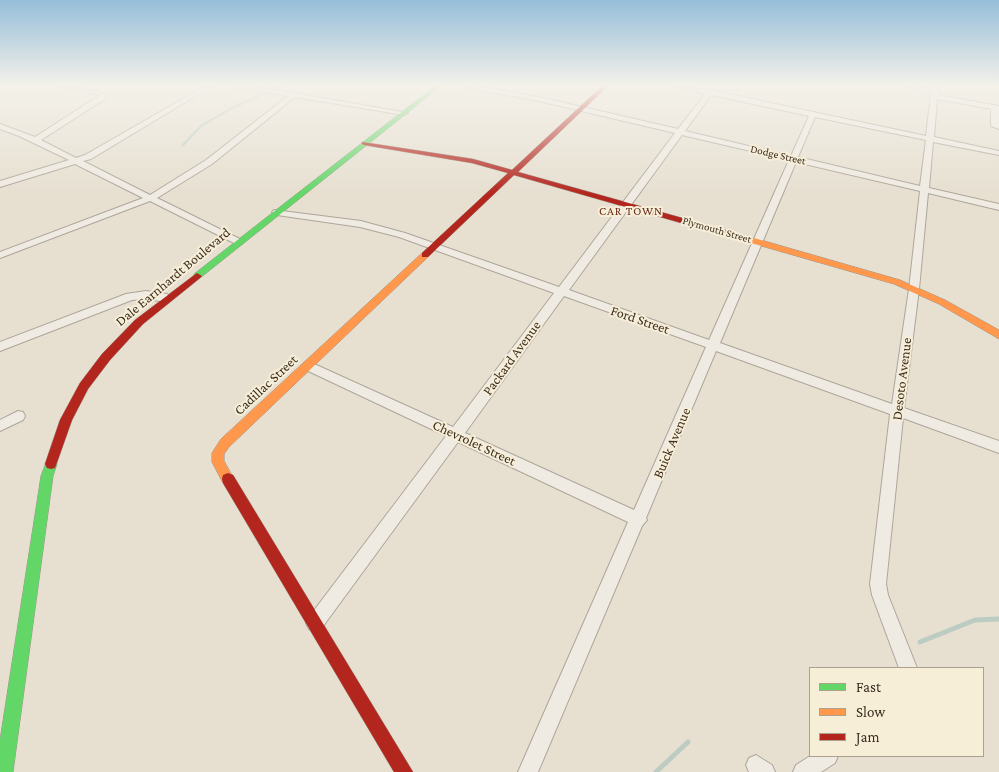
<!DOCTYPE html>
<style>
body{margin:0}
#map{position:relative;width:999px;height:772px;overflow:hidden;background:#e7e0d1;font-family:"Crimson Pro",serif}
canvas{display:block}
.legend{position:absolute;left:809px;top:667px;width:175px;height:90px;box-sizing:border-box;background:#f7eed8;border:1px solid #ada18e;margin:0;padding:6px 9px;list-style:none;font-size:15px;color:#3d2e20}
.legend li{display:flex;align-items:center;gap:10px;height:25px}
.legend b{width:25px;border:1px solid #ada18e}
</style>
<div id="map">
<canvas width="999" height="772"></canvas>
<ul class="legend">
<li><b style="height:6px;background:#63d668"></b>Fast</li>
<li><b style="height:6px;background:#ff974d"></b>Slow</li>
<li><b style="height:6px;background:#b3261e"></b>Jam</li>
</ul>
</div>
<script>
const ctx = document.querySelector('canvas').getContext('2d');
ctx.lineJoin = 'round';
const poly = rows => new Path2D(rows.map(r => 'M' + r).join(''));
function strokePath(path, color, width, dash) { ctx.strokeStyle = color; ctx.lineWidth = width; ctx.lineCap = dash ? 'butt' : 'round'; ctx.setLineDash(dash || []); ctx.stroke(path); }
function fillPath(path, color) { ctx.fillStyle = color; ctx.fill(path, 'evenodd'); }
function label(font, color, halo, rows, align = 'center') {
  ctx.font = font + ' "Crimson Pro",serif'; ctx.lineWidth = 4; ctx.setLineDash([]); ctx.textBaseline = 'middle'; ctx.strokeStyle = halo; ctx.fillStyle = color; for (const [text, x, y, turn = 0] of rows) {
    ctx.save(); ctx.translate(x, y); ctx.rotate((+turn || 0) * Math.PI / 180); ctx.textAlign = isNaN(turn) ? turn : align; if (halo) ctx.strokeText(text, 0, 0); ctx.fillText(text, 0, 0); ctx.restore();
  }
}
strokePath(poly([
 [183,145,201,126,232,108,281,86]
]), '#bcccc2', 2.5);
strokePath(poly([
 [920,642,975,620,999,619],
 [656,772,688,742]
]), '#bcccc2', 5);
const street = poly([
 [59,86,71,86,107,94,105,99,41,140,76,158,85,155,205,86,212,86,91,159,83,161,150,195,206,160,288,96,237,88,234,86,248,86,294,93,408,113,404,115,295,97,212,164,157,198,242,240,242,244,236,244,150,201,0,258,0,252,143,198,75,164,0,187,0,181,69,160,19,136,0,129,0,124,35,137,100,95,59,86],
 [465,86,477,86,539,97,678,129,705,94,674,86,710,90,926,136,931,94,904,86,914,86,931,90,932,86,938,86,938,95,999,106,999,129,991,126,991,109,937,99,934,137,999,151,999,155,933,142,929,188,999,204,999,210,928,193,919,289,904,408,999,441,999,453,903,418,886,584,888,595,917,668,899,668,872,595,870,584,890,414,716,351,646,518,647,520,642,526,538,772,518,772,628,522,458,442,321,629,315,632,309,629,306,623,309,617,446,436,304,369,302,366,304,363,312,363,453,427,554,293,399,237,360,227,277,215,272,212,274,210,361,221,405,233,559,287,675,133,539,101,468,88,465,86],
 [711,95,809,116,791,156,685,131,711,95],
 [815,117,926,140,920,186,798,157,815,117],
 [682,135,789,160,709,340,569,290,682,135],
 [796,162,920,191,909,289,892,404,720,343,796,162],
 [564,296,706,347,634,510,465,433,564,296],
 [146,291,167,294,172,298,167,302,146,299,132,300,0,351,0,342,126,294,146,291],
 [18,411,23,412,25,416,23,420,0,431,0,420,18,411],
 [756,755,772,765,775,772,749,772,746,765,749,758,756,755],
 [810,756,838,756,835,763,821,772,793,772,796,765,810,756]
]);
const fast = poly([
 [435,86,441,86,200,278,194,278,194,274,435,86],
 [51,459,55,460,57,464,53,476,13,772,0,772,0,740,41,476,47,460,51,459]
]);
const slow = poly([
 [747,236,900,280,945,300,999,330,999,339,939,304,894,284,744,241,744,237,747,236],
 [425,252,429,255,428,257,229,447,224,454,224,461,234,479,233,483,228,485,223,483,212,462,212,453,221,439,422,253,425,252]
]);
const jam = poly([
 [602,86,608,86,518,172,750,237,750,241,744,241,514,175,428,257,422,257,422,253,508,173,472,163,364,145,362,144,362,142,473,159,512,170,602,86],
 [197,273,202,276,200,278,143,324,110,360,88,389,72,420,55,468,51,469,47,468,45,464,60,420,80,383,102,354,135,320,197,273],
 [228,473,233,475,413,772,394,772,223,483,222,479,223,475,228,473]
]);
strokePath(street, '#ada599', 2);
strokePath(fast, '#9c958a', 1);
strokePath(slow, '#9c958a', 1);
strokePath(jam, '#9c958a', 1);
fillPath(street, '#efebe3');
fillPath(fast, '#63d668');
fillPath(slow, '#ff974d');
fillPath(jam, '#b3261e');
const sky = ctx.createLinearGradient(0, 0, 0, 194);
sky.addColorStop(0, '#96bed9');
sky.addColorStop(0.44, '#f4f1ea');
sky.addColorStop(1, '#f4f1ea00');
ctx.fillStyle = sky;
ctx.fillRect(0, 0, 999, 194);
label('11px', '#3d2e20', '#f7eed8', [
 ["Dodge Street",778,155,13],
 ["Plymouth Street",717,230,16]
]);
ctx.letterSpacing = '1px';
label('12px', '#6b2e1e', '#f7eed8', [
 ["CAR TOWN",631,211]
]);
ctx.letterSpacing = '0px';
label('14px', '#3d2e20', '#f7eed8', [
 ["Dale Earnhardt Boulevard",173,277,-40],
 ["Ford Street",640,320,19],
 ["Packard Avenue",512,358,-54],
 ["Desoto Avenue",902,379,-83],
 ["Cadillac Street",266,385,-43],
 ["Chevrolet Street",474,443,25],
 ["Buick Avenue",672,443,-67]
]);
</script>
